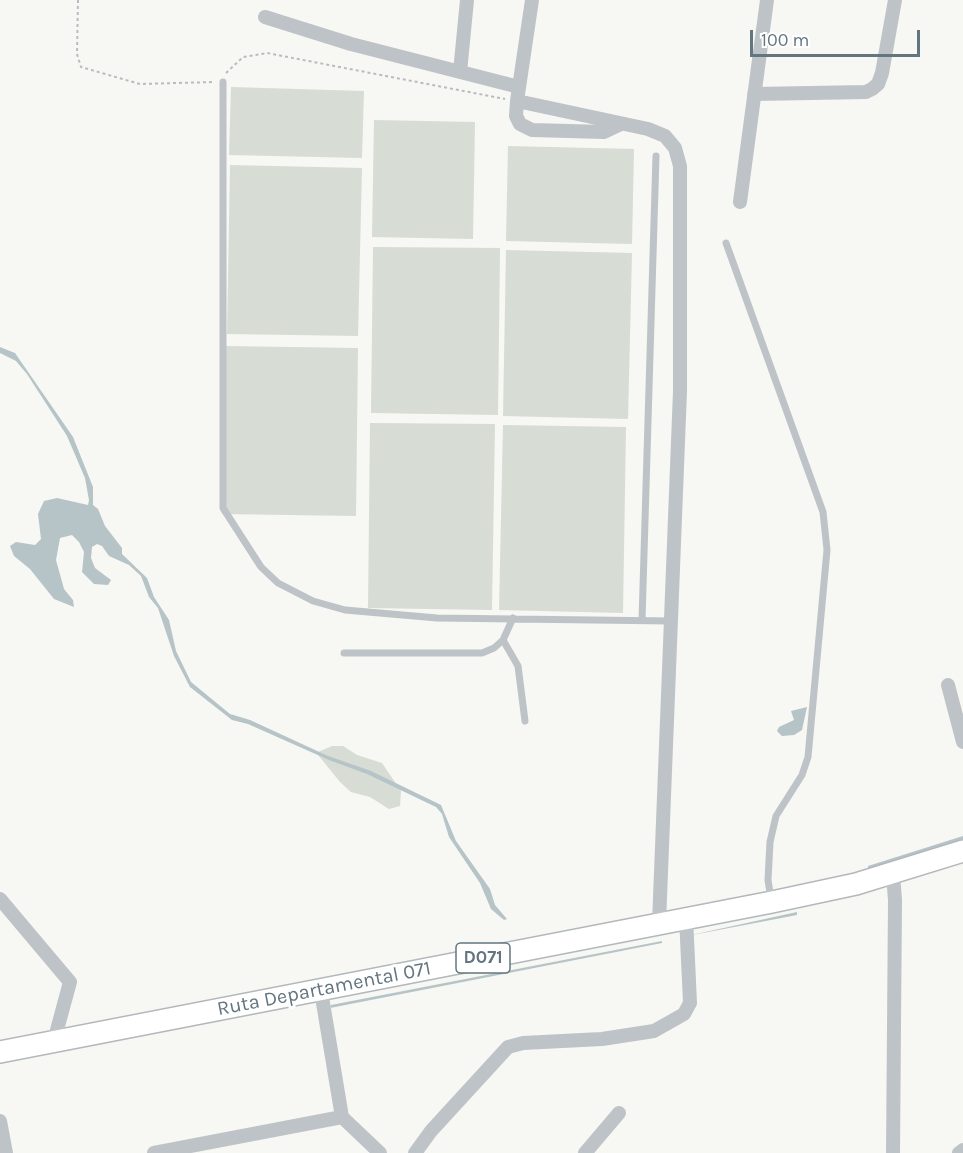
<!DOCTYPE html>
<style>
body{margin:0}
#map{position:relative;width:963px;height:1153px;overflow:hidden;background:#f7f7f4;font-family:Karla,sans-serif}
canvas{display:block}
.scale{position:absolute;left:750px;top:30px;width:170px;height:27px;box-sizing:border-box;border:3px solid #63757f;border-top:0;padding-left:8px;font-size:18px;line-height:21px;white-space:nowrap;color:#63757f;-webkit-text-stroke:4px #fff;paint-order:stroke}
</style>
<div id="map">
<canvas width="963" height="1153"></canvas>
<div class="scale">100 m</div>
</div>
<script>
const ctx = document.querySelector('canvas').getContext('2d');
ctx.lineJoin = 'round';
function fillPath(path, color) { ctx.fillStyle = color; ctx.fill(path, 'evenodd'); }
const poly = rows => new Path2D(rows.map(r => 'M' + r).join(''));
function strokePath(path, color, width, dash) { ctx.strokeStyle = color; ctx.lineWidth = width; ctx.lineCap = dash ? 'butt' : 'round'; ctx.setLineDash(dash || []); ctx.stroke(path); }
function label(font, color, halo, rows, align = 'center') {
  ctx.font = font + ' Karla,sans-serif'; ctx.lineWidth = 6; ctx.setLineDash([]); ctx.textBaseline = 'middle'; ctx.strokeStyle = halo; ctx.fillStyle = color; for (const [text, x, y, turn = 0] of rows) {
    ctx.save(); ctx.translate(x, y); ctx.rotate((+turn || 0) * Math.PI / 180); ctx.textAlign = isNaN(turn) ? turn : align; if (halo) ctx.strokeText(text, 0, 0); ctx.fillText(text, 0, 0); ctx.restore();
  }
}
fillPath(poly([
 [231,87,364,91,362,158,229,155],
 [374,120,475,122,473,239,372,237],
 [508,146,634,149,632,244,506,241],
 [230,165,362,168,358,336,227,334],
 [373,247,500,248,498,415,371,413],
 [506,250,632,253,628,419,503,416],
 [225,346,358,348,356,516,222,514],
 [370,423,495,424,492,610,368,608],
 [503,425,626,427,623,613,499,610],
 [332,746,343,746,357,755,382,763,401,791,400,806,389,809,370,797,351,792,340,782,318,755,318,752]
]), '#d7dcd4');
fillPath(poly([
 [0,347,15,353,73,437,93,487,93,505,98,509,105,526,122,548,122,554,147,578,154,597,169,620,176,651,191,682,230,714,250,720,328,756,371,771,441,805,456,841,490,889,495,905,507,919,504,920,491,909,480,883,449,837,442,814,436,807,367,774,329,760,248,724,232,720,190,687,174,656,158,608,149,597,141,576,129,565,109,556,102,546,97,544,92,547,91,558,95,568,111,580,108,585,94,584,82,572,84,552,79,542,72,535,60,538,56,560,64,589,73,600,74,607,54,599,30,569,14,556,10,546,16,542,35,545,41,539,38,514,44,501,57,498,88,505,89,500,85,478,67,436,27,374,16,361,0,353],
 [807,707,802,730,794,735,782,736,777,731,779,727,794,720,791,711],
 [963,836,963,839,868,869,868,866],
 [797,912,797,915,687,936],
 [662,941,662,943,330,1008,331,1005]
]), '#b6c4c7');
const primary = poly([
 [0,1052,772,902,856,884,963,851]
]);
strokePath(primary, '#b2b8bb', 24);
strokePath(poly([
 [78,0,77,54,81,67,140,84,214,82],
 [226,73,243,57,267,53,505,99]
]), '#b9bcbf', 2, [3, 3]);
strokePath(poly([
 [223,82,223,508,261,567,278,583,313,601,345,610,437,618,670,621],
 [726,243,823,512,827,550,808,757,802,775,776,816,770,842,768,880,771,899],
 [642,620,656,156],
 [503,640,518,666,525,721],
 [344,653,482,653,494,648,503,640,513,618]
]), '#bec3c7', 7);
strokePath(poly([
 [532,0,517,101,516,116,520,124,532,130,604,132,621,124],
 [265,17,351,44,519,87],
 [460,72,467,0],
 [754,94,866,92,872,89,878,84,882,73,895,0],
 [517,101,648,129,665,136,675,148,680,166,680,391,659,923],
 [740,202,767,0],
 [948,685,963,742],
 [0,899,70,982,54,1041],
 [321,991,342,1117,380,1153],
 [0,1121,6,1153],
 [154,1153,342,1117],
 [415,1153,431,1131,508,1047,523,1043,602,1039,654,1031,684,1014,690,1003,686,917],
 [585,1153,619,1113],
 [893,1153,895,900,893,874],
 [959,1153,963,1150]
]), '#bec3c7', 14);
strokePath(primary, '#fff', 21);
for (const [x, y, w] of [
 [483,958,54]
]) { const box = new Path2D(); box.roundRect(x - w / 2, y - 15, w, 30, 4.5); ctx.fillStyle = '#fff'; ctx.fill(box); strokePath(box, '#63757f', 1.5); }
label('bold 18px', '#63757f', null, [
 ["D071",483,958]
]);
label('20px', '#63757f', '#fff', [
 ["Ruta Departamental 071",324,989,-11]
]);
</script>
